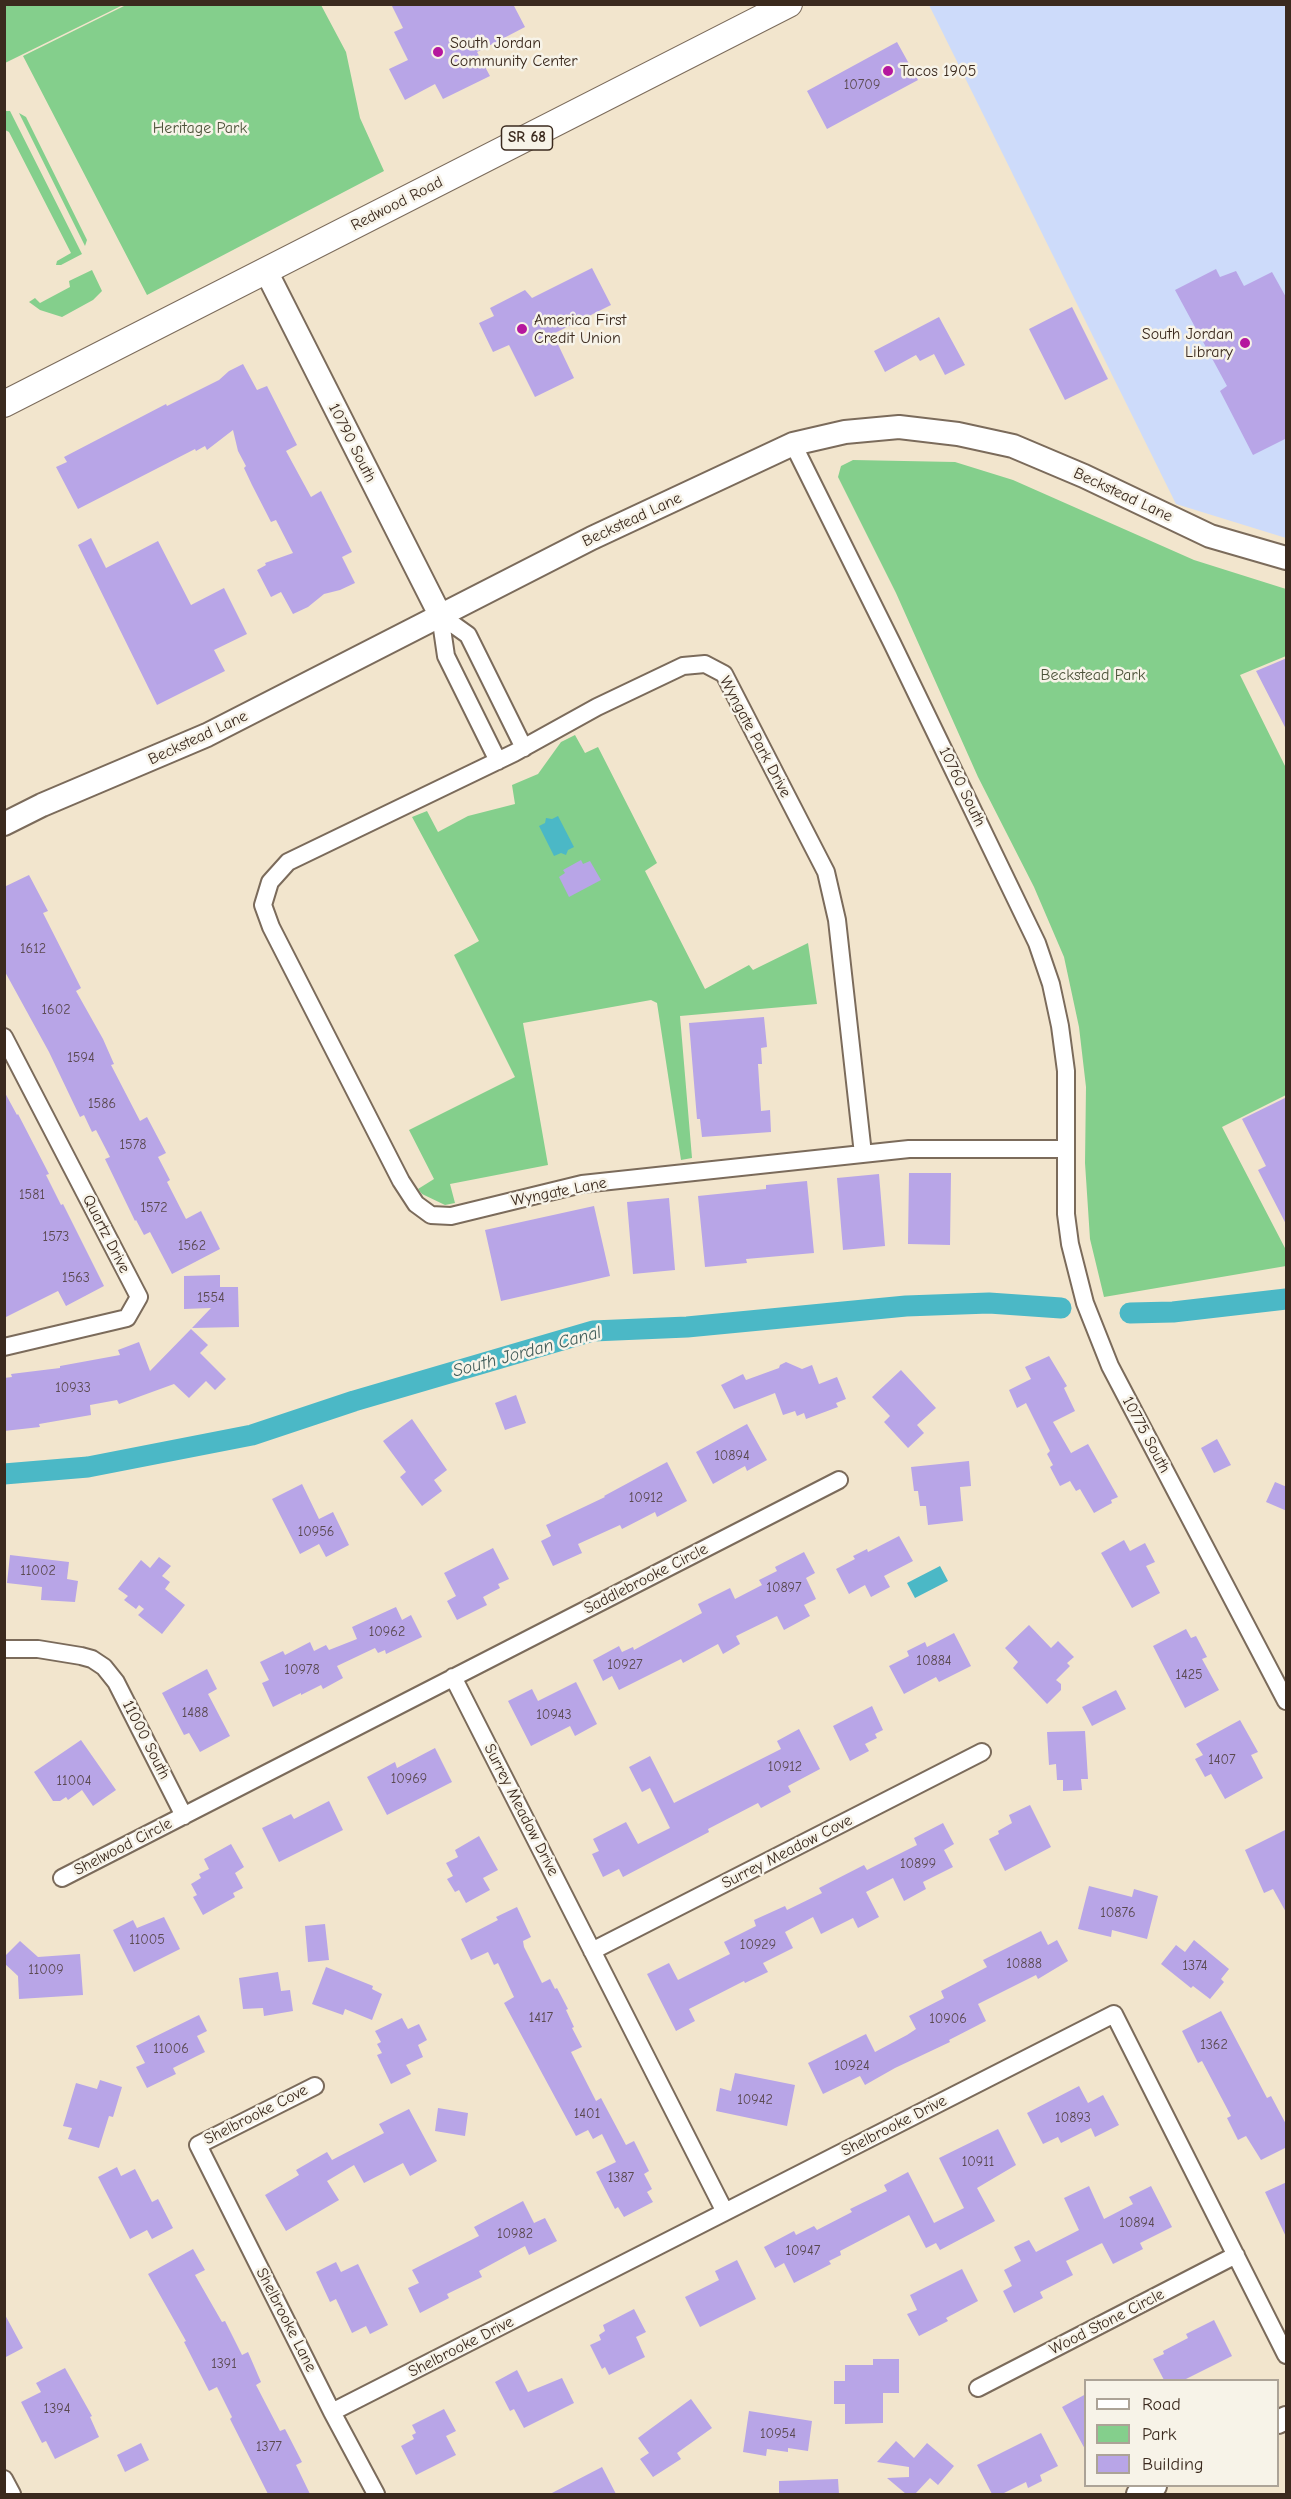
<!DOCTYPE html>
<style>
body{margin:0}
#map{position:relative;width:1291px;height:2499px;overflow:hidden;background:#f2e5cd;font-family:"Comic Neue",sans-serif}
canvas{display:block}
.frame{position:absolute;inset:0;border:6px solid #3b2a1e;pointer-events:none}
.legend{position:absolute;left:1084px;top:2379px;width:195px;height:108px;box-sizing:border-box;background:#f7f3e8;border:2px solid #aca397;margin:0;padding:8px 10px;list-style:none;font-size:18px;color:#3b2a1e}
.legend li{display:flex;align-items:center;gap:12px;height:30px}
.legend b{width:30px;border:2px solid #aca397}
</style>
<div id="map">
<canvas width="1291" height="2499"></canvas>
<div class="frame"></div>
<ul class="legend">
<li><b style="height:8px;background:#fff"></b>Road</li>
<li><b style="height:16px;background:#84cf8c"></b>Park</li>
<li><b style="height:16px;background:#b8a5e7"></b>Building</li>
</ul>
</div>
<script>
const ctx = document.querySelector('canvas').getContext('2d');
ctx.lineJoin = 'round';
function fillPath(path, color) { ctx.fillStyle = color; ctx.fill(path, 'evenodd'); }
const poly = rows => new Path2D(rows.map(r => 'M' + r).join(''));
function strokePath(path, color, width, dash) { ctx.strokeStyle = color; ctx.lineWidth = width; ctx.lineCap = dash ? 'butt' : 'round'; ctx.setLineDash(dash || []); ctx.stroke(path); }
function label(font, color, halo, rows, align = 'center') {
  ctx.font = font + ' "Comic Neue",sans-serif'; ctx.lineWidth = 5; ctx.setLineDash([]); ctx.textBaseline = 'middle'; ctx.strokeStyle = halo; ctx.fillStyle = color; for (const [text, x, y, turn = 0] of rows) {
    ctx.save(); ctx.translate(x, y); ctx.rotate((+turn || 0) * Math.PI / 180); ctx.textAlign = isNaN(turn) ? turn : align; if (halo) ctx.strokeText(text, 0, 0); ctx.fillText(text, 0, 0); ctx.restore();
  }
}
fillPath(poly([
 [929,5,1286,5,1286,538,1176,504]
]), '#cddbfa');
fillPath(poly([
 [5,4,123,4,123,5,5,63],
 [126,5,321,5,346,52,360,118,384,171,147,295,23,56],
 [5,111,10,111,82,254,61,265,56,265,57,261,71,253,9,132,5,130],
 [19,113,26,117,87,240,85,246],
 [92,270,102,291,93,300,62,317,40,310,29,302,35,298,40,303,70,287,69,281],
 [853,460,955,462,1013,480,1194,560,1286,589,1286,656,1240,675,1286,768,1286,1095,1222,1127,1286,1250,1286,1266,1104,1297,1090,1239,1085,1163,1086,1087,1079,1027,1064,957,1034,887,978,777,896,593,838,477,841,466],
 [575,735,585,753,598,747,657,863,645,871,705,989,749,965,753,970,808,943,817,1004,680,1016,692,1158,681,1160,657,1003,651,1000,523,1023,548,1165,450,1184,455,1203,445,1205,422,1194,418,1189,434,1179,409,1130,515,1077,454,955,479,941,412,817,427,811,438,832,468,816,515,804,512,785,538,774,561,742]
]), '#84cf8c');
fillPath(poly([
 [558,816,574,847,568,850,566,855,561,853,554,856,539,826,545,823,546,818,552,819],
 [940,1566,948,1581,915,1598,907,1583]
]), '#4bb8c6');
strokePath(poly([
 [1130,1313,1173,1312,1286,1299],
 [4,1474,88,1467,252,1435,354,1401,593,1331,687,1327,906,1306,989,1303,1061,1308]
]), '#4bb8c6', 21);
fillPath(poly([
 [391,4,513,4,525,27,477,52,490,76,443,99,435,84,405,100,389,69,408,60,394,32,403,28],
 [897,42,918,80,827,129,807,91],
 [592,268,611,305,553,334,574,378,535,397,509,345,493,352,479,323,494,316,490,308,525,290,532,298],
 [1216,269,1220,277,1236,271,1244,286,1272,272,1287,299,1287,438,1253,455,1220,391,1227,386,1175,290],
 [1072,307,1108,379,1065,400,1029,329],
 [939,317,965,365,945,375,934,354,920,361,916,355,885,372,874,351],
 [243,364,257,390,267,386,297,445,286,451,311,497,321,491,352,552,342,557,355,583,340,590,324,594,308,607,293,614,281,592,271,597,257,570,266,565,265,563,293,553,276,520,271,522,252,485,244,468,246,466,238,451,233,430,207,450,205,446,196,451,195,449,78,509,56,467,67,462,64,457,166,404,167,406,219,380,229,371],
 [91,538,106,568,158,541,191,605,224,588,247,634,214,650,225,671,157,705,78,545],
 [1287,658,1287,731,1256,671],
 [581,860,583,864,590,861,601,880,569,897,559,877,565,873,563,870],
 [29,875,48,911,43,913,81,988,76,991,103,1039,114,1064,111,1065,140,1121,147,1117,166,1153,158,1157,170,1180,167,1182,186,1219,201,1211,220,1249,172,1274,150,1232,144,1235,136,1220,135,1221,105,1159,110,1157,96,1130,92,1132,84,1115,80,1117,49,1052,4,970,4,887],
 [764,1017,767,1047,761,1048,762,1064,758,1064,761,1111,770,1110,771,1132,702,1137,700,1119,697,1119,689,1023],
 [4,1091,17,1115,18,1114,49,1174,46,1175,61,1205,63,1204,104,1286,66,1306,58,1291,4,1318],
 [1287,1097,1287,1226,1258,1170,1266,1166,1242,1119],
 [909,1173,951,1173,950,1245,908,1244],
 [879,1174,885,1246,843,1250,837,1178],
 [807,1181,814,1253,746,1259,747,1263,705,1267,698,1196,766,1189,766,1185],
 [669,1198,675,1270,633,1274,627,1202],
 [594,1206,610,1276,501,1301,485,1230],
 [220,1275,220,1287,238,1287,239,1327,192,1328,211,1308,184,1309,184,1276],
 [191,1329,208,1345,200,1353,226,1379,215,1390,206,1381,189,1398,174,1384,119,1404,117,1400,90,1405,91,1415,39,1424,40,1427,4,1431,4,1378,12,1377,11,1374,60,1368,60,1366,120,1355,118,1350,139,1342,150,1371],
 [1049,1356,1067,1386,1064,1388,1075,1411,1053,1422,1071,1453,1088,1444,1118,1497,1111,1500,1112,1503,1094,1513,1080,1489,1076,1491,1070,1481,1060,1486,1050,1467,1053,1465,1047,1454,1050,1451,1026,1403,1017,1408,1009,1390,1031,1379,1025,1367],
 [786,1362,802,1369,812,1365,819,1384,837,1377,846,1399,836,1403,838,1407,806,1419,804,1413,797,1416,795,1411,783,1415,775,1393,734,1409,721,1385,743,1374,746,1380,779,1368,780,1365],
 [901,1370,936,1408,917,1425,924,1433,908,1448,884,1422,890,1416,872,1397],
 [516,1395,526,1423,505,1430,495,1403],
 [412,1419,447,1470,434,1480,442,1491,422,1506,400,1477,406,1472,383,1441],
 [747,1424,767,1460,747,1471,745,1466,713,1484,696,1452],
 [1217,1439,1231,1465,1214,1473,1201,1448],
 [969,1461,971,1486,960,1487,963,1521,928,1525,926,1506,920,1506,918,1491,914,1491,911,1467],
 [667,1462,687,1501,657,1517,655,1512,622,1529,620,1525,578,1544,582,1553,553,1566,541,1541,551,1536,546,1525,605,1497,604,1496],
 [1275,1482,1287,1487,1287,1511,1266,1502],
 [302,1484,319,1519,333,1512,349,1545,326,1557,319,1544,300,1554,272,1499],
 [899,1536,913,1561,884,1576,890,1587,871,1597,865,1585,849,1594,836,1569,855,1559,853,1556,867,1549,868,1552],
 [1124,1540,1130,1551,1145,1543,1155,1562,1146,1566,1160,1593,1132,1608,1101,1553],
 [493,1548,509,1579,498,1584,500,1588,483,1597,487,1605,457,1620,447,1601,456,1596,444,1573],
 [804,1552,815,1573,806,1578,816,1599,804,1605,810,1616,784,1630,777,1616,736,1636,740,1644,723,1654,718,1644,683,1663,681,1659,619,1690,612,1676,603,1681,593,1660,619,1646,622,1652,633,1647,634,1650,667,1632,702,1613,698,1604,730,1588,735,1599,762,1585,759,1580,777,1571,775,1567],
 [10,1555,69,1562,67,1579,78,1581,75,1602,41,1600,42,1587,7,1583],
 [159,1557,171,1566,162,1576,170,1582,165,1589,185,1605,162,1634,138,1615,144,1609,139,1605,136,1609,124,1600,128,1596,118,1589,141,1560,150,1568],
 [396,1607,402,1620,411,1615,422,1637,386,1654,385,1650,378,1653,375,1648,337,1666,343,1678,323,1689,321,1685,301,1695,301,1693,273,1707,262,1683,269,1680,260,1662,283,1651,285,1655,310,1642,314,1651,326,1645,329,1650,357,1639,352,1627],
 [1029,1625,1051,1648,1058,1641,1074,1657,1067,1663,1070,1666,1056,1680,1061,1684,1061,1690,1047,1704,1013,1668,1018,1662,1005,1648],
 [1186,1629,1191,1638,1196,1636,1207,1657,1202,1659,1219,1690,1185,1708,1153,1646],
 [954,1633,971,1666,939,1682,936,1677,904,1694,889,1666,909,1656,907,1651,925,1642,927,1647],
 [207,1669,217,1689,208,1694,230,1736,200,1752,189,1733,184,1735,162,1693],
 [576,1682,597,1724,575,1736,570,1726,531,1746,508,1701,532,1689,538,1701],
 [1116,1690,1126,1709,1092,1726,1082,1707],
 [872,1706,883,1730,875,1734,877,1738,865,1744,869,1751,850,1761,833,1726],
 [1240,1720,1258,1752,1251,1755,1263,1778,1225,1799,1211,1774,1205,1777,1195,1759,1203,1755,1196,1744],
 [799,1729,820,1769,788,1786,791,1792,761,1808,758,1803,708,1829,709,1832,623,1877,619,1869,603,1877,592,1854,599,1851,593,1839,626,1822,638,1844,670,1828,650,1788,642,1792,629,1767,650,1756,674,1803,781,1749,777,1741],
 [1085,1731,1088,1779,1081,1779,1082,1790,1063,1791,1063,1780,1057,1780,1056,1764,1049,1765,1047,1732],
 [81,1740,116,1790,93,1806,82,1790,68,1800,66,1797,60,1801,53,1801,34,1772],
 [435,1748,452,1782,387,1815,367,1777,395,1762,397,1768],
 [329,1801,343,1830,279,1862,262,1828,291,1814,294,1819],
 [1030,1805,1051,1847,1005,1871,989,1839,999,1834,998,1831,1012,1823,1009,1815],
 [943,1823,954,1844,944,1850,953,1867,923,1882,926,1889,904,1901,893,1878,866,1892,879,1917,858,1928,853,1918,821,1934,813,1917,785,1932,793,1948,763,1963,768,1972,745,1983,744,1981,689,2009,695,2021,676,2031,647,1974,669,1963,678,1980,730,1954,724,1942,756,1926,754,1920,785,1906,787,1910,822,1893,819,1888,864,1865,867,1870,917,1845,914,1838],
 [1287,1829,1287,1914,1273,1889,1264,1893,1245,1850],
 [479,1836,498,1870,483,1878,490,1890,466,1903,459,1890,455,1892,447,1879,453,1876,446,1863,458,1857,455,1850],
 [231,1844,244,1867,235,1873,243,1888,233,1893,235,1897,203,1915,193,1897,197,1895,191,1884,201,1878,199,1874,209,1869,204,1859],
 [1089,1886,1132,1897,1134,1889,1158,1896,1147,1939,1112,1930,1111,1937,1078,1929],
 [517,1907,531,1937,523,1941,524,1947,542,1983,550,1979,555,1989,557,1988,568,2009,566,2010,574,2027,572,2028,582,2047,571,2052,596,2101,601,2098,626,2145,634,2141,649,2171,644,2174,652,2189,647,2192,653,2202,624,2217,618,2207,615,2209,596,2172,616,2162,602,2134,593,2139,588,2130,576,2136,504,2003,514,1997,498,1963,494,1965,488,1952,471,1960,461,1939,498,1920,496,1917],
 [164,1917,180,1949,134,1972,113,1930,133,1920,137,1928],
 [325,1924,329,1960,308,1962,305,1926],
 [1041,1931,1048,1945,1057,1940,1068,1961,1038,1979,1036,1975,978,2004,986,2021,949,2040,950,2042,895,2068,865,2085,860,2076,823,2094,808,2063,866,2034,875,2052,907,2035,916,2029,909,2016,944,1998,941,1991,987,1967,983,1960],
 [1194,1940,1229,1969,1221,1979,1224,1982,1210,1999,1193,1986,1191,1988,1161,1964,1176,1945,1185,1952],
 [20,1941,38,1957,80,1954,83,1995,19,1999,18,1976,4,1963,4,1957],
 [326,1967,373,1986,372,1989,382,1994,372,2020,345,2009,343,2015,312,2004],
 [278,1972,281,1991,290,1990,293,2011,264,2016,263,2008,243,2009,239,1978],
 [1221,2011,1267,2098,1271,2096,1287,2126,1287,2147,1261,2160,1246,2136,1238,2140,1227,2118,1231,2116,1202,2061,1198,2063,1182,2031],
 [199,2015,207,2031,197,2036,205,2052,173,2068,176,2074,147,2088,136,2067,145,2063,136,2046],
 [402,2018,408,2029,419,2024,427,2040,418,2045,423,2057,406,2065,411,2074,391,2084,377,2055,382,2053,377,2044,381,2042,375,2031],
 [735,2073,795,2085,787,2126,716,2111,720,2088,731,2091],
 [100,2080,122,2087,113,2117,109,2116,99,2148,68,2139,72,2128,63,2126,76,2083,97,2089],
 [1079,2086,1088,2103,1103,2095,1119,2125,1095,2137,1091,2128,1061,2143,1058,2137,1043,2144,1027,2113],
 [438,2108,468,2113,465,2136,435,2131],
 [409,2109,437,2161,410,2176,403,2163,364,2183,354,2165,327,2181,339,2200,286,2231,265,2195,299,2175,296,2170,327,2152,332,2160,384,2133,379,2124],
 [998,2129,1016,2165,977,2188,995,2221,940,2250,936,2243,926,2248,909,2215,840,2251,841,2255,829,2261,831,2264,794,2283,784,2263,775,2268,764,2247,794,2231,796,2235,814,2226,817,2230,852,2212,850,2209,887,2191,884,2185,908,2172,934,2223,964,2208,939,2158],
 [117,2167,121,2176,135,2169,152,2202,158,2199,173,2228,152,2239,147,2230,130,2239,98,2177],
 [1287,2182,1287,2239,1265,2192],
 [1089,2186,1104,2219,1133,2204,1129,2197,1151,2186,1172,2227,1140,2243,1143,2249,1113,2264,1102,2243,1066,2261,1073,2275,1040,2292,1043,2298,1014,2313,1003,2291,1012,2286,1004,2270,1021,2261,1014,2247,1029,2240,1036,2252,1079,2230,1064,2198],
 [523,2201,534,2223,545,2218,557,2241,529,2255,525,2246,479,2271,482,2277,447,2294,449,2298,420,2313,408,2288,419,2283,412,2270,479,2236,474,2227],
 [193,2249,205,2270,195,2275,222,2322,225,2321,242,2355,248,2352,261,2382,256,2385,280,2431,285,2429,302,2462,296,2465,310,2494,268,2494,230,2419,232,2417,217,2387,209,2391,184,2342,186,2341,148,2274],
 [737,2260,756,2299,700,2327,685,2297,719,2280,715,2271],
 [336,2262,341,2272,358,2264,388,2325,370,2334,366,2326,352,2333,336,2299,330,2302,316,2272],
 [962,2269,978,2301,946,2318,948,2321,919,2336,907,2314,917,2310,910,2295],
 [634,2309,646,2332,636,2337,645,2357,609,2375,605,2367,602,2369,590,2345,601,2340,599,2335,605,2331,603,2325],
 [4,2313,23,2348,4,2358],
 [1214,2320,1232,2356,1184,2380,1164,2380,1153,2359,1164,2354,1163,2351,1188,2338,1186,2334],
 [873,2359,899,2359,899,2393,883,2393,883,2423,845,2424,845,2404,834,2404,834,2381,845,2381,845,2365,873,2365],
 [65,2368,92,2416,90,2417,99,2437,55,2459,46,2441,42,2443,21,2402,41,2392,36,2383],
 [517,2370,528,2392,562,2378,574,2403,524,2428,514,2409,510,2411,495,2382],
 [1086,2394,1086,2451,1062,2407],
 [691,2399,712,2428,677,2453,681,2459,653,2477,640,2459,649,2453,638,2438],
 [444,2409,456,2431,446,2436,456,2455,416,2475,401,2446,414,2439,412,2435,416,2433,412,2425],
 [749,2411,812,2421,808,2451,788,2448,788,2452,767,2449,766,2456,743,2452],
 [1041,2433,1058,2466,1040,2475,1042,2481,1028,2488,1026,2482,1002,2494,992,2494,977,2465],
 [896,2441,914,2458,927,2443,954,2466,938,2485,930,2478,915,2494,906,2494,887,2478,909,2477,909,2467,877,2462],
 [141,2443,149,2460,125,2472,117,2455],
 [602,2467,616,2494,550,2494],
 [838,2479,839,2494,779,2494,779,2481]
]), '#b8a5e7');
const street = poly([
 [793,444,892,643,1037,943,1051,984,1060,1026,1066,1071,1066,1214,1070,1244,1085,1303,1110,1366,1286,1701],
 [440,615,468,635,524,748],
 [440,615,446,656,498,761],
 [4,1037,139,1297,127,1318,4,1347],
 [863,1154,837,920,826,872,724,674,705,664,683,666,597,707,514,753,288,862,270,882,263,905,271,927,401,1181,416,1204,431,1215,451,1216,582,1184,909,1149,1066,1149],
 [4,1649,38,1649,81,1656,92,1659,104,1667,116,1682,184,1816],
 [453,1677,725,2212],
 [62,1878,839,1480],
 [592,1951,982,1752],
 [315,2086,198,2145,332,2412,376,2494],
 [978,2388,1236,2255],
 [332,2412,1114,2014,1286,2355],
 [4,2479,12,2494]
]);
const secondary = poly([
 [266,271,440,615],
 [4,824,42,805,207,735,592,538,793,444,845,432,899,427,958,434,1013,446,1084,476,1210,536,1286,558],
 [1278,2422,1286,2418],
 [1138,2494,1155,2486]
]);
const primary = poly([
 [4,404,789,4]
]);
strokePath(street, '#7b6b5b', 20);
strokePath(secondary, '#7b6b5b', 26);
strokePath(primary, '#7b6b5b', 28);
strokePath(street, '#fff', 16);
strokePath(secondary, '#fff', 22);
strokePath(primary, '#fff', 26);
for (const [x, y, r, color] of [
 [438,52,6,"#b5179e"],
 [888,71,6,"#b5179e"],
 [522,329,6,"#b5179e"],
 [1245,343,6,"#b5179e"]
]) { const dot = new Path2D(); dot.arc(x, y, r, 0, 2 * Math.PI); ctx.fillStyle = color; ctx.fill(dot); strokePath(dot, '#f7f3e8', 2); }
label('14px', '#5a4950', null, [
 ["10709",862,85],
 ["1612",33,949],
 ["1602",56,1010],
 ["1594",81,1058],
 ["1586",102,1104],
 ["1578",133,1145],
 ["1581",32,1195],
 ["1572",154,1208],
 ["1573",56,1237],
 ["1562",192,1246],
 ["1563",76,1278],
 ["1554",211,1298],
 ["10933",73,1388],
 ["10894",732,1456],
 ["10912",646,1498],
 ["10956",316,1532],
 ["11002",38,1571],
 ["10897",784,1588],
 ["10962",387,1632],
 ["10884",934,1661],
 ["10927",625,1665],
 ["10978",302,1670],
 ["1425",1189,1675],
 ["1488",195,1713],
 ["10943",554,1715],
 ["1407",1222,1760],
 ["10912",785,1767],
 ["10969",409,1779],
 ["11004",74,1781],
 ["10899",918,1864],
 ["10876",1118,1913],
 ["11005",147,1940],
 ["10929",758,1945],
 ["10888",1024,1964],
 ["1374",1195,1966],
 ["11009",46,1970],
 ["1417",541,2018],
 ["10906",948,2019],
 ["1362",1214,2045],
 ["11006",171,2049],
 ["10924",852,2066],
 ["10942",755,2100],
 ["1401",587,2114],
 ["10893",1073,2118],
 ["10911",978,2162],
 ["1387",621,2178],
 ["10894",1137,2223],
 ["10982",515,2234],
 ["10947",803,2251],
 ["1391",224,2364],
 ["1394",57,2409],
 ["10954",778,2434],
 ["1377",269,2447]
]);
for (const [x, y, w] of [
 [527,138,51]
]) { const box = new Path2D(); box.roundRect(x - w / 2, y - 12, w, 24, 4.5); ctx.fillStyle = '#f7f3e8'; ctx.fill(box); strokePath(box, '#3b2a1e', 1.5); }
label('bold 15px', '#3b2a1e', null, [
 ["SR 68",527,138]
]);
label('16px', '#3b2a1e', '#f7f3e8', [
 ["South Jordan",450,43],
 ["Community Center",450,61],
 ["Tacos 1905",900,71],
 ["America First",534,320],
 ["Credit Union",534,338],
 ["South Jordan",1233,334,"right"],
 ["Library",1233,352,"right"]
], 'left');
label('16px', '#4d533a', '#f7f3e8', [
 ["Heritage Park",200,128],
 ["Beckstead Park",1093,675]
]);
label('16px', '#3b2a1e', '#f7f3e8', [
 ["Redwood Road",397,204,-27],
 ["10790 South",352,443,63],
 ["Beckstead Lane",1123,495,25],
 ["Beckstead Lane",632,520,-25],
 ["Wyngate Park Drive",755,737,62],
 ["Beckstead Lane",198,738,-25],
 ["10760 South",962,787,64],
 ["Wyngate Lane",559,1192,-11],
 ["Quartz Drive",106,1234,63],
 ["10775 South",1146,1435,62],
 ["Saddlebrooke Circle",646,1579,-27],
 ["11000 South",146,1740,63],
 ["Surrey Meadow Drive",521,1810,63],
 ["Shelwood Circle",123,1847,-27],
 ["Surrey Meadow Cove",787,1852,-27],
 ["Shelbrooke Cove",256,2115,-27],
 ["Shelbrooke Drive",894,2126,-27],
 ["Shelbrooke Lane",286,2320,63],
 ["Wood Stone Circle",1107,2322,-27],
 ["Shelbrooke Drive",461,2347,-27]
]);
label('italic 18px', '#415c59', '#f7f3e8', [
 ["South Jordan Canal",527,1352,-15]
]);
</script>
